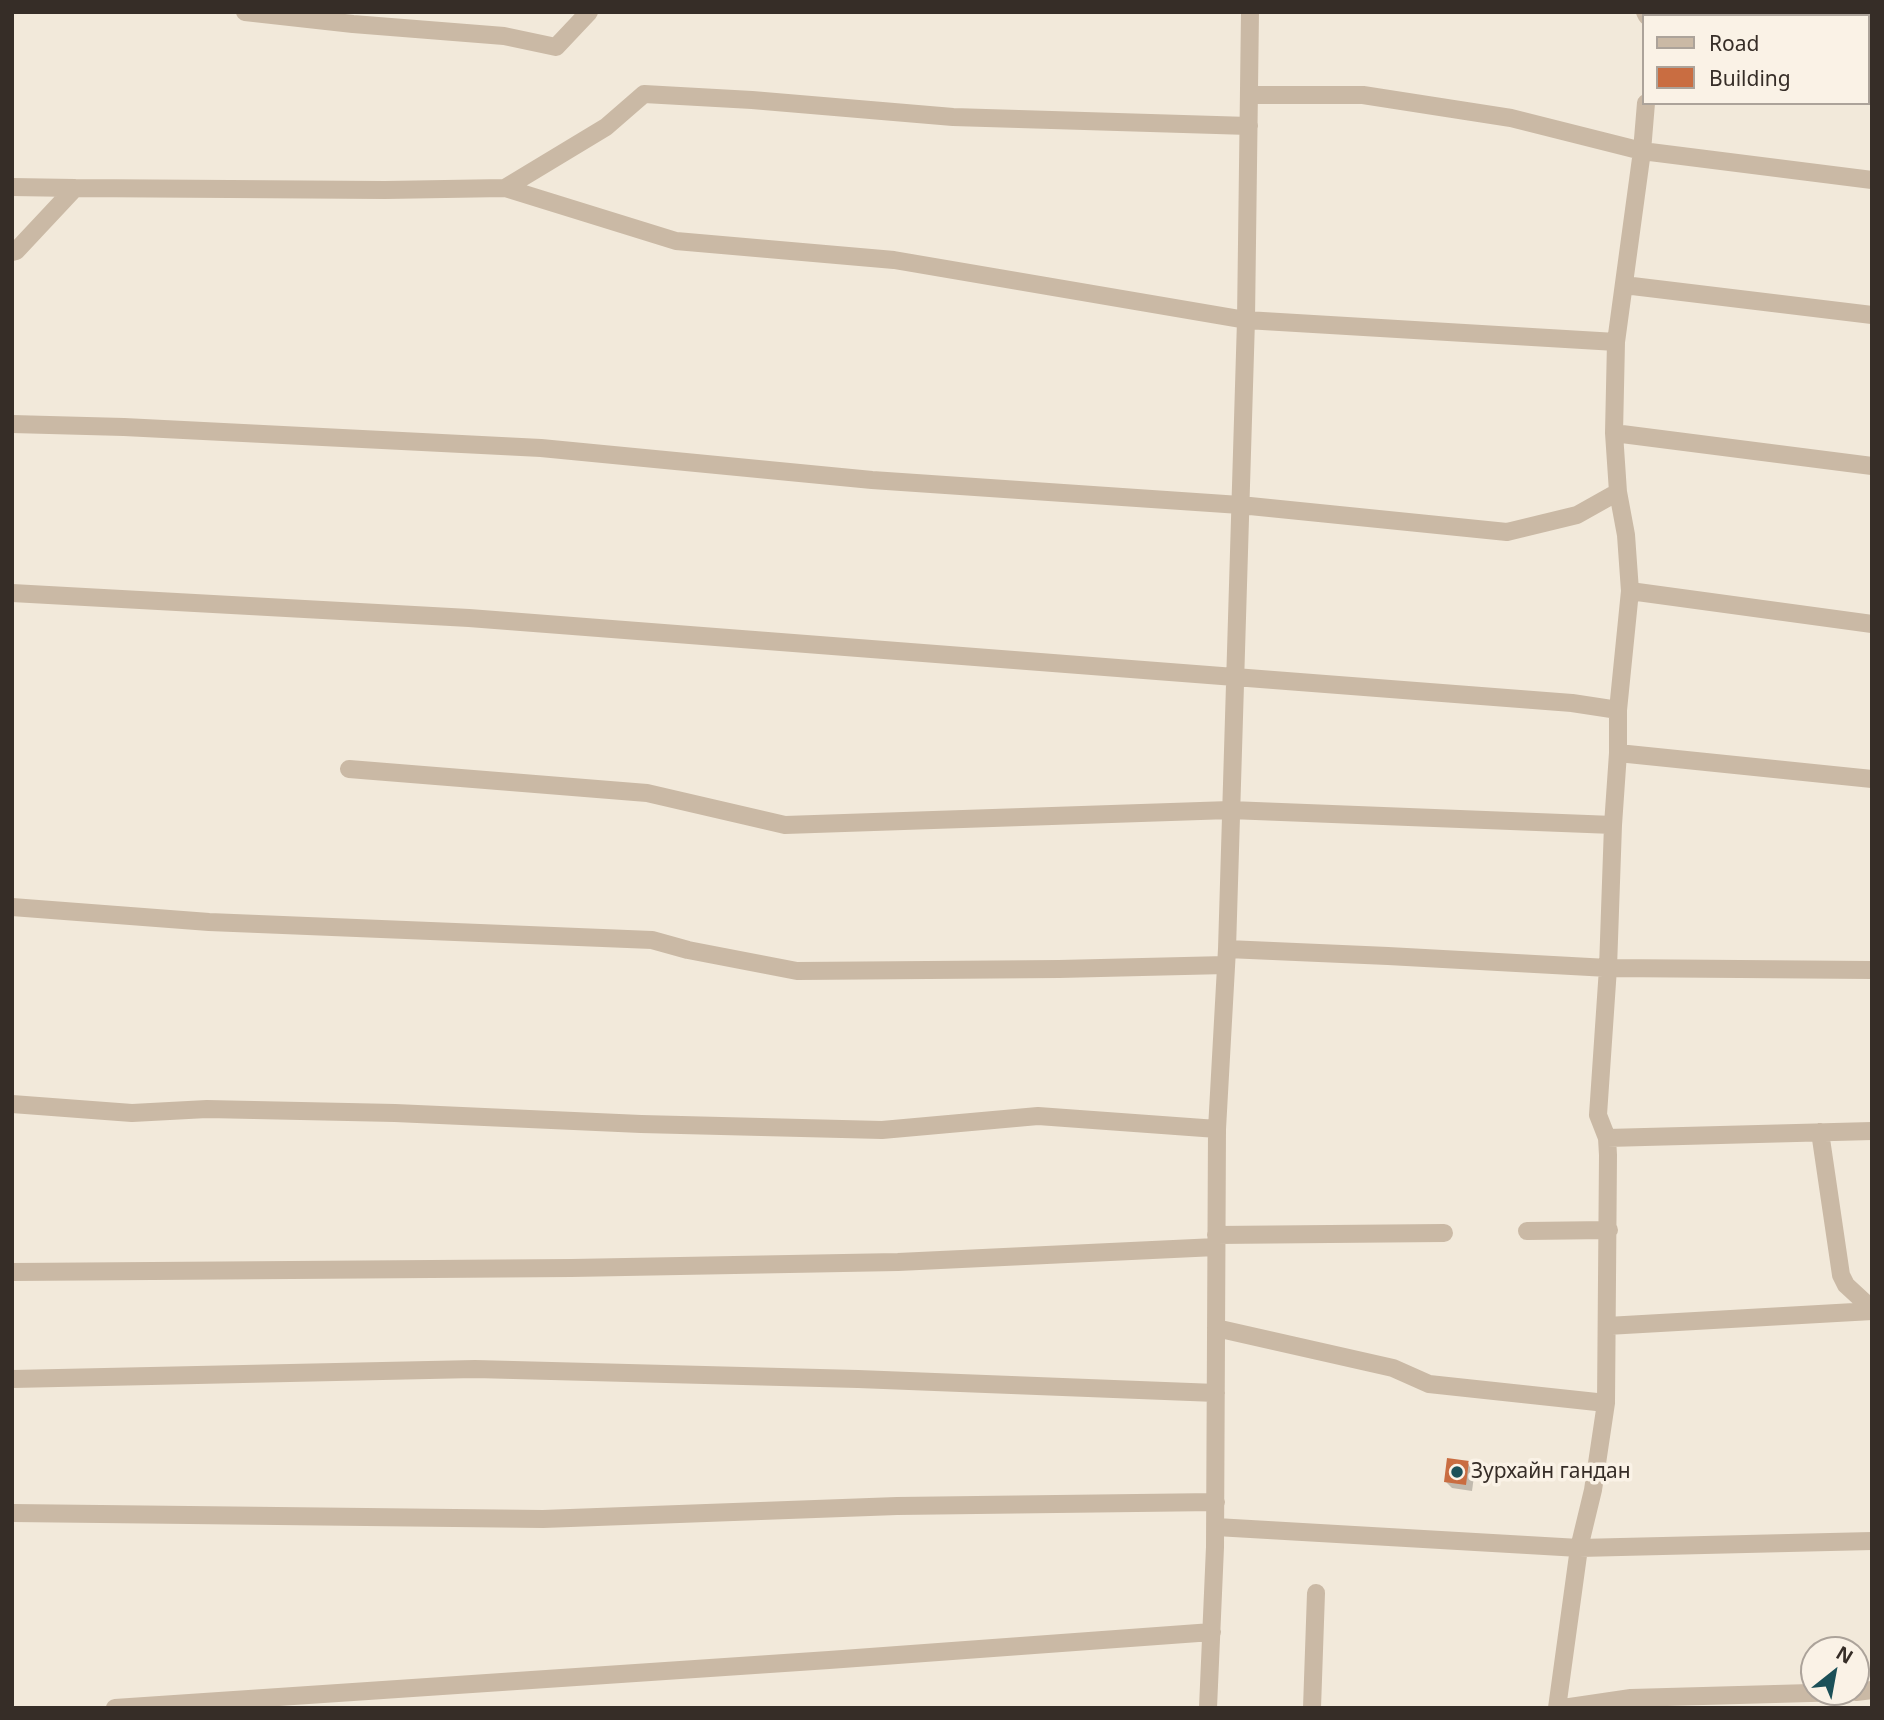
<!DOCTYPE html>
<meta charset="utf-8">
<style>
body{margin:0}
#map{position:relative;width:1884px;height:1720px;overflow:hidden;background:#f2e9da;font-family:"Noto Sans",sans-serif}
canvas{display:block}
.frame{position:absolute;inset:0;border:14px solid #362d27;pointer-events:none}
.legend{position:absolute;left:1642px;top:14px;width:228px;height:91px;box-sizing:border-box;background:#faf2e6;border:2px solid #aca39a;margin:0;padding:9px 12px;list-style:none;font-size:21px;color:#362d27}
.legend li{display:flex;align-items:center;gap:14px;height:35px}
.legend b{width:35px;border:2px solid #aca39a}
.north{position:absolute;left:1800px;top:1636px;width:70px;height:70px;box-sizing:border-box;background:#faf2e6;border:2px solid #aca39a;border-radius:50%;rotate:31deg;font-size:19px;font-weight:700;line-height:28px;text-align:center;color:#362d27}
.north::after{content:'';display:block;margin:auto;width:24px;height:32px;background:#1b5058;clip-path:polygon(50% 0,100% 100%,50% 72%,0 100%)}
</style>
<div id="map">
<canvas width="1884" height="1720"></canvas>
<div class="frame"></div>
<ul class="legend">
<li><b style="height:9px;background:#cab9a5"></b>Road</li>
<li><b style="height:19px;background:#c96d41"></b>Building</li>
</ul>
<div class="north">N</div>
</div>
<script>
const ctx = document.querySelector('canvas').getContext('2d');
ctx.lineJoin = 'round';
function fillPath(path, color) { ctx.fillStyle = color; ctx.fill(path, 'evenodd'); }
const poly = rows => new Path2D(rows.map(r => 'M' + r).join(''));
function strokePath(path, color, width, dash) { ctx.strokeStyle = color; ctx.lineWidth = width; ctx.lineCap = dash ? 'butt' : 'round'; ctx.setLineDash(dash || []); ctx.stroke(path); }
function label(font, color, halo, rows, align = 'center') {
  ctx.font = font + ' "Noto Sans",sans-serif'; ctx.lineWidth = 7; ctx.setLineDash([]); ctx.textBaseline = 'middle'; ctx.strokeStyle = halo; ctx.fillStyle = color; for (const [text, x, y, turn = 0] of rows) {
    ctx.save(); ctx.translate(x, y); ctx.rotate((+turn || 0) * Math.PI / 180); ctx.textAlign = isNaN(turn) ? turn : align; if (halo) ctx.strokeText(text, 0, 0); ctx.fillText(text, 0, 0); ctx.restore();
  }
}
fillPath(poly([
 [1469,1462,1475,1469,1472,1491,1452,1488,1446,1482]
]), '#0003');
fillPath(poly([
 [1447,1458,1469,1461,1466,1485,1444,1482]
]), '#c96d41');
strokePath(poly([
 [245,12,353,24,504,36,556,47,589,12],
 [1645,12,1647,16],
 [1679,16,1686,12],
 [1249,95,1363,95,1511,118,1642,151,1872,180],
 [12,187,75,188],
 [505,188,606,127,644,94,752,100,953,117,1249,126],
 [12,252,16,251,75,188,385,190,505,188,676,241,894,260,1246,320,1616,342],
 [1624,285,1872,315],
 [12,424,124,427,541,448,872,480,1240,505,1507,532,1577,515,1618,492],
 [1614,433,1872,466],
 [1630,591,1872,624],
 [12,593,469,618,1572,703,1618,710],
 [1618,753,1872,779],
 [349,769,647,793,785,825,1230,810,1613,825],
 [12,907,209,922,652,940,688,950,797,971,1059,969,1226,965],
 [1227,949,1388,956,1608,968,1872,970],
 [12,1104,132,1113,207,1109,395,1113,641,1124,882,1130,1038,1116,1217,1129],
 [1820,1132,1841,1275,1846,1285,1872,1309],
 [1607,1138,1872,1131],
 [1527,1231,1609,1230],
 [1216,1235,1444,1233],
 [12,1272,571,1268,898,1262,1216,1247],
 [1607,1326,1872,1311],
 [1216,1328,1393,1368,1429,1384,1606,1403],
 [12,1379,475,1369,858,1379,1216,1393],
 [12,1513,543,1519,897,1506,1216,1502],
 [1216,1527,1579,1548,1872,1541],
 [1856,1692,1872,1690],
 [115,1708,829,1660,1212,1632],
 [1208,1708,1215,1547,1217,1129,1227,949,1246,320,1250,12],
 [1312,1708,1316,1593],
 [1557,1708,1579,1548,1593,1490,1606,1403,1608,1155,1607,1138,1598,1115,1608,968,1613,825,1618,753,1618,710,1630,591,1626,535,1618,492,1614,433,1616,342,1642,151,1646,103],
 [1563,1708,1631,1698,1847,1692]
]), '#cab9a5', 18);
for (const [x, y, r, color] of [
 [1457,1472,7,"#1b5058"]
]) { const dot = new Path2D(); dot.arc(x, y, r, 0, 2 * Math.PI); ctx.fillStyle = color; ctx.fill(dot); strokePath(dot, '#faf2e6', 2.5); }
label('21px', '#362d27', '#faf2e6', [
 ["Зурхайн гандан",1471,1472]
], 'left');
</script>
